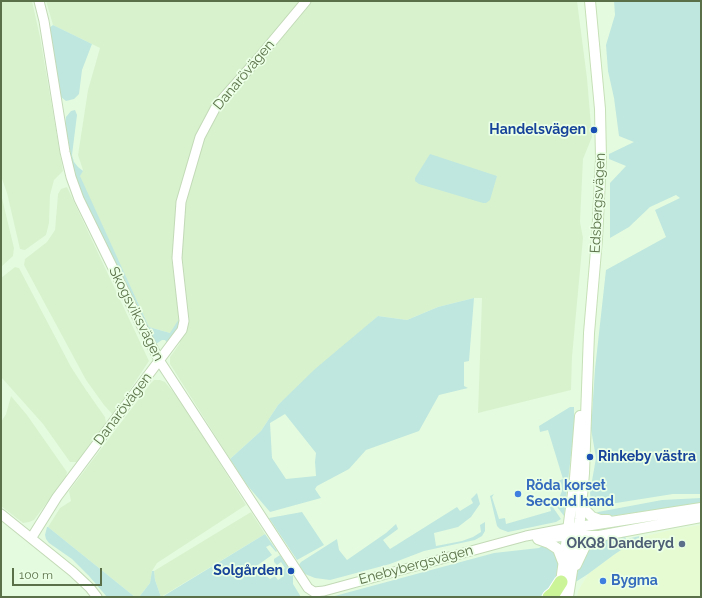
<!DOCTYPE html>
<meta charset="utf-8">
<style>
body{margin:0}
#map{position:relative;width:702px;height:598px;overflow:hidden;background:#e5fbdf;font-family:Raleway,sans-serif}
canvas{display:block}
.frame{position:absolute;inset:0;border:2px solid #5a7048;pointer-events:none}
.scale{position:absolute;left:12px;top:568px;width:90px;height:18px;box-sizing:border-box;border:2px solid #5a7048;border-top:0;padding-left:5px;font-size:12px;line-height:14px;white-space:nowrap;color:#5a7048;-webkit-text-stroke:3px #eaffe5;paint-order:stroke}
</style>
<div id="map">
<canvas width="702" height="598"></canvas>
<div class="frame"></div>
<div class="scale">100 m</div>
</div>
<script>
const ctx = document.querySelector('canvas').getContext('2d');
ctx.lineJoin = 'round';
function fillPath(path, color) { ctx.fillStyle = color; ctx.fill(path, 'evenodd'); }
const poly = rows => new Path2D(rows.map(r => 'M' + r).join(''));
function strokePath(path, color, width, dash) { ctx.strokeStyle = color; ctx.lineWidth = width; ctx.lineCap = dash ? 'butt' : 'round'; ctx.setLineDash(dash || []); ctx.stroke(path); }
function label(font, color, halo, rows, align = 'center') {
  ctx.font = font + ' Raleway,sans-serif'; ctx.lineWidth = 3.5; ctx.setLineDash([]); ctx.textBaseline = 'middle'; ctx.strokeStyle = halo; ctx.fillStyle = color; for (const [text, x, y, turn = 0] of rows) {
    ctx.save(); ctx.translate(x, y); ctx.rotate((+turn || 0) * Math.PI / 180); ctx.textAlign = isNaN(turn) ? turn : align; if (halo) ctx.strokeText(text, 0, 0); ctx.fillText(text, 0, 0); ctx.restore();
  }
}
fillPath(poly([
 [1,1,32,1,40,37,63,171,54,180,50,195,49,223,46,235,25,250,20,249,7,193,1,176],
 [46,1,577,1,587,78,592,137,583,159,580,222,583,238,572,357,571,390,478,413,482,298,474,298,438,307,407,320,378,316,278,405,261,431,230,459,170,364,170,357,180,343,170,333,149,327,79,176,83,170,78,155,88,90,100,48,53,25],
 [67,187,149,361,113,415,104,405,86,380,24,265,25,259,47,242,55,230,58,194,61,189],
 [1,194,14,248,13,256,1,267],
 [15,267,19,268,71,367,86,390,105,417,106,423,78,462,70,462,43,424,1,377,1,278],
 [154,380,160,380,165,382,182,403,246,505,157,563,152,571,150,583,139,597,135,597,48,527,60,508,71,501,69,491,151,383],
 [11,396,27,415,67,472,66,477,34,520,29,522,23,523,1,506,1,422,6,414],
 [251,512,265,534,161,597,155,580,154,571]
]), '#d8f2ce');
fillPath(poly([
 [701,525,701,597,577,597,578,591,588,574,615,554,641,537,675,529]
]), '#e7fbd3');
fillPath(poly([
 [614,1,701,1,701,494,673,494,591,507,590,492,596,458,591,429,595,369,606,270,666,237,655,210,680,198,676,195,650,207,629,227,610,238,610,183,626,166,609,159,609,154,634,142,619,136,614,98,608,71,606,45,615,15],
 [53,25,92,44,82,70,79,94,74,99,66,101,61,97,49,28],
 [75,110,77,115,72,155,74,162,78,167,83,171,80,176,149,327,170,333,179,319,178,328,168,344,165,340,162,340,156,344,79,188,74,170,65,125,66,117,71,111],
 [430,154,497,176,490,200,486,203,483,203,419,184,415,181,415,178],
 [474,298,469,361,464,362,464,386,468,388,439,395,419,431,366,450,349,469,317,486,315,489,321,498,270,512,247,485,230,459,261,431,278,405,315,369,378,316,407,320,438,307],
 [285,414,316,453,315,462,316,476,286,479,272,458,270,423],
 [570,407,574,407,574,429,564,516,555,504,558,501,562,491,561,483,559,483,558,481,563,479,548,430,540,432,539,426],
 [477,493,480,504,471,517,458,527,434,533,436,546,462,541,473,537,481,532,480,525,485,522,485,531,482,536,475,540,424,551,390,564,330,580,315,578,305,574,299,565,301,562,337,539,339,550,347,560,386,533,396,524,398,529,383,540,390,549,457,507,460,511,473,503,471,499],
 [494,494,492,497,499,519,505,518,506,524,551,511,550,507,552,506,561,519,556,522,513,531,508,532,500,529,497,526,490,496],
 [701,498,701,503,605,517,594,514,598,512,662,500],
 [302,512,324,545,297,560,269,518],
 [47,527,48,527,135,597,107,597,89,576,72,559,49,543,46,539,45,535],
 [265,534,277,551,276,552,270,545,266,547,272,555,255,567,270,579,275,576,278,580,284,576,281,571,285,568,281,562,277,565,274,562,274,559,280,555,293,575,293,584,301,597,162,597],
 [624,534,626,539,640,536,641,537,615,554,588,574,574,583,583,555,598,540],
 [542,546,550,547,557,552,560,561,558,578,552,589,539,597,331,597,494,553,539,548],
 [152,571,154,571,155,580,161,597,139,597,150,583]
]), '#bfe7df');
const tertiary = poly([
 [39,1,44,21,65,152,71,177,79,199,136,315,159,360,308,588,314,592,324,591,526,536,568,528],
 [1,514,73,572,90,588,97,597],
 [32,537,57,497,182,330,184,321,177,258,181,202,200,137,217,105,256,61,306,1],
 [539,539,567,536]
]);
const secondary = poly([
 [582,503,586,511,592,517,600,520,608,520],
 [572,528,701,508],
 [571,536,599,536,701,517],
 [538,539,549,543,558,549,563,562],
 [576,565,585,546,599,536],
 [559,597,575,478,580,416],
 [568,597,580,519,584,473,589,333,597,239,601,159,600,109,590,1]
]);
const motorway = poly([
 [549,597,554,593,561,582]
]);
strokePath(tertiary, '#c3dab7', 11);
strokePath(secondary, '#c6e0b7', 12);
strokePath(motorway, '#fff', 15);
strokePath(tertiary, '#fff', 9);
strokePath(secondary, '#fff', 10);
strokePath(motorway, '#caf497', 13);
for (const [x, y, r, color] of [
 [594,130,4,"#1a4fb4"],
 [590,457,4,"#1a4fb4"],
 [518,494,4,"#3f7fe0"],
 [682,544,4,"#5c6f8a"],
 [291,571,4,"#1a4fb4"],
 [603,581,4,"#3f7fe0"]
]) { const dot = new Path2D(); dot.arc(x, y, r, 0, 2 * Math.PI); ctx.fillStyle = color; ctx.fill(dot); strokePath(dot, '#eaffe5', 1.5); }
label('14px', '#5a7048', '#eaffe5', [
 ["Danarövägen",244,75,-50],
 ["Edsbergsvägen",598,203,-87],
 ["Skogsviksvägen",136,314,63],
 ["Danarövägen",123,409,-53],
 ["Enebybergsvägen",416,565,-15]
]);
label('bold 14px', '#164399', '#eaffe5', [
 ["Handelsvägen",586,130],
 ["Rinkeby västra",598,457,"left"],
 ["Solgården",283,571]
], 'right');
label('bold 14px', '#366cbe', '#eaffe5', [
 ["Röda korset",526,486],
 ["Second hand",526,502],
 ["Bygma",611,581]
], 'left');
label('bold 14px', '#4e5e75', '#eaffe5', [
 ["OKQ8 Danderyd",674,544]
], 'right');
</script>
